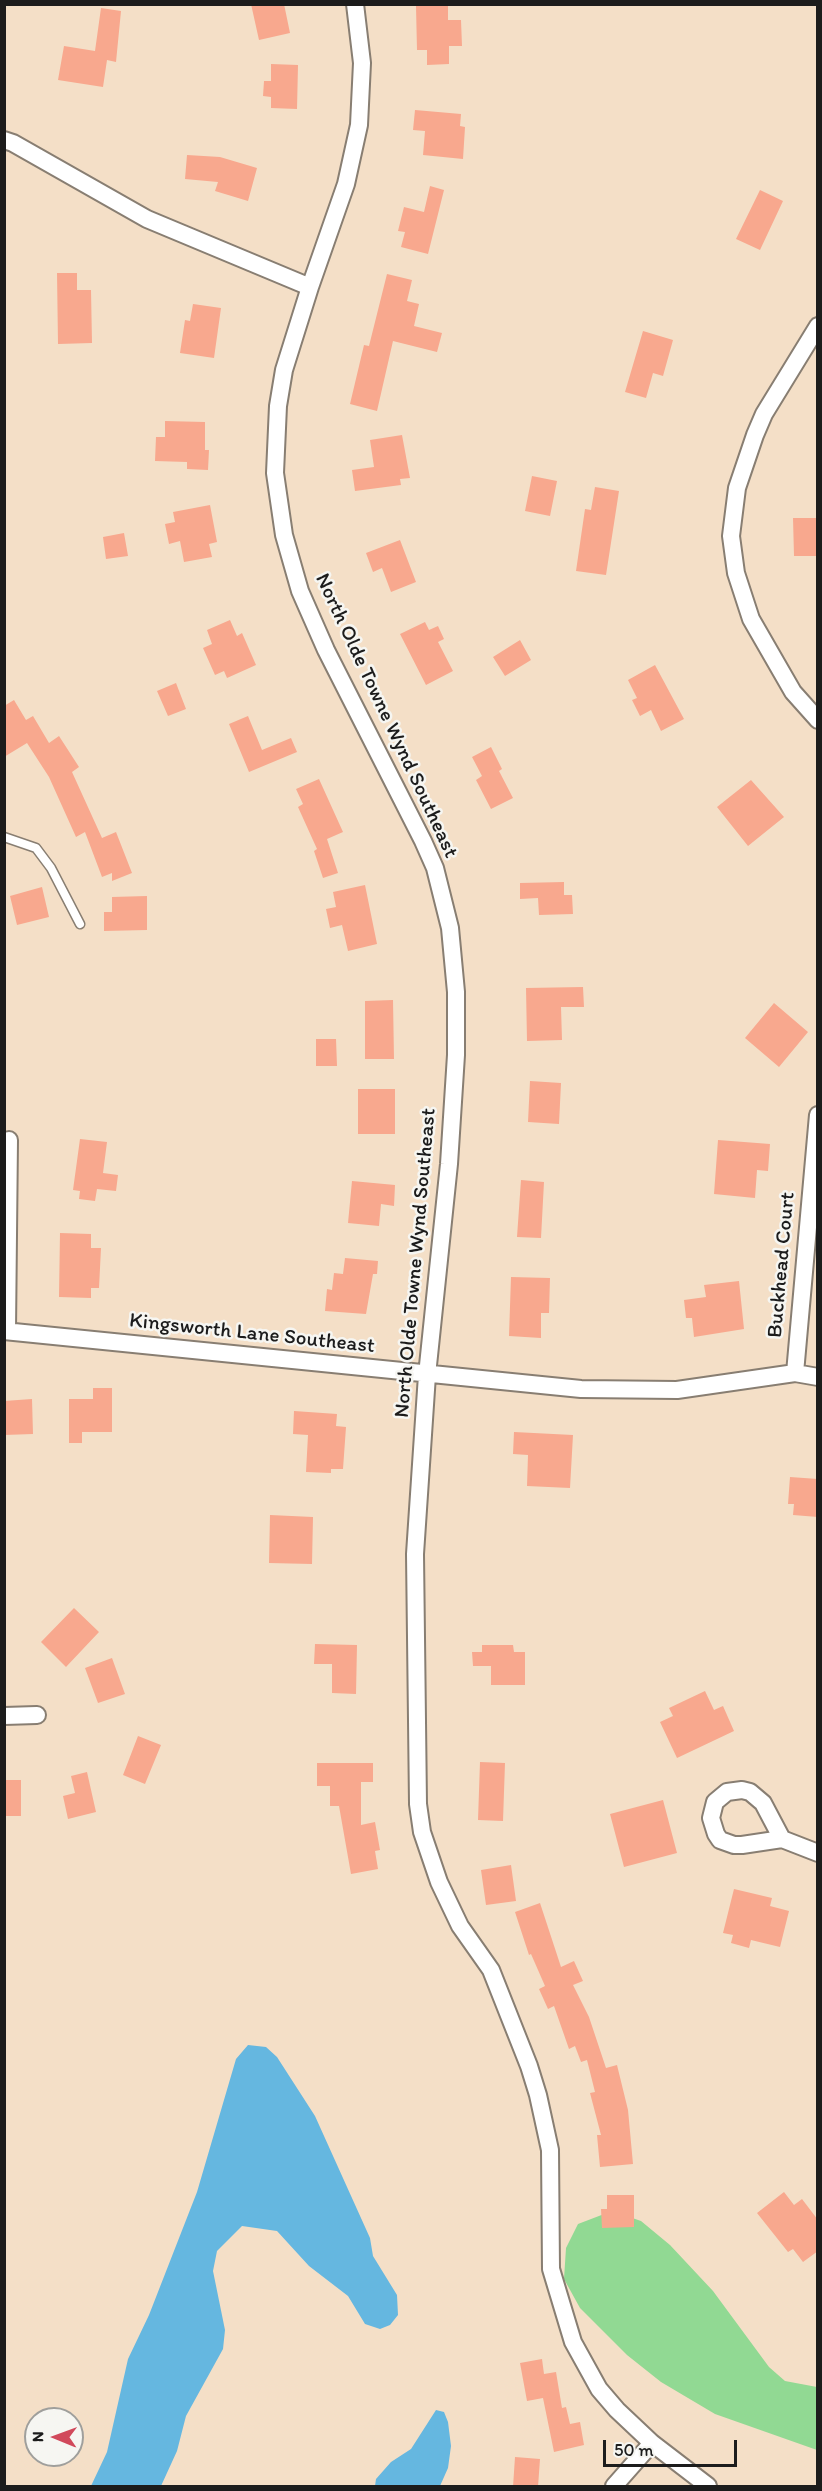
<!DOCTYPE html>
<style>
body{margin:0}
#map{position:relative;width:822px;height:2491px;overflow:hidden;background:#f4dfc7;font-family:Itim,sans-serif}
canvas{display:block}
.frame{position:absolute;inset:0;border:6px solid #1c1c1c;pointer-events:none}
.north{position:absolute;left:24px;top:2407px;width:60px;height:60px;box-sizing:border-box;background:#f6f6f2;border:2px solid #9f9f9c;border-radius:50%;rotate:271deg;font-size:16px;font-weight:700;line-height:24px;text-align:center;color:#1c1c1c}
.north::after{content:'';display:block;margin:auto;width:21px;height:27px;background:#d1495b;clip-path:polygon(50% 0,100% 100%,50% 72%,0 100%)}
.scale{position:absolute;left:603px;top:2440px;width:134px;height:27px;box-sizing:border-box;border:3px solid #1c1c1c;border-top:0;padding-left:8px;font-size:18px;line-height:21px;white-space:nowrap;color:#1c1c1c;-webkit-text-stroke:4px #f6f6f2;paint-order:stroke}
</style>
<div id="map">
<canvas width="822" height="2491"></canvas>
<div class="frame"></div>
<div class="north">N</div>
<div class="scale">50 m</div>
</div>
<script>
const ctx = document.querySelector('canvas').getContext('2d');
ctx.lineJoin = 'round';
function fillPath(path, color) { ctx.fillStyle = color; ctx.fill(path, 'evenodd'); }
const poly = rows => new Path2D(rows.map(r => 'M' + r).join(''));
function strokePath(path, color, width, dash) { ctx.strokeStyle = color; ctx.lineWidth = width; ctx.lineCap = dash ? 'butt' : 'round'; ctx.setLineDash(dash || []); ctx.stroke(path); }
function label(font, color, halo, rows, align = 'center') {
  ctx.font = font + ' Itim,sans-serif'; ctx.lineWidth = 5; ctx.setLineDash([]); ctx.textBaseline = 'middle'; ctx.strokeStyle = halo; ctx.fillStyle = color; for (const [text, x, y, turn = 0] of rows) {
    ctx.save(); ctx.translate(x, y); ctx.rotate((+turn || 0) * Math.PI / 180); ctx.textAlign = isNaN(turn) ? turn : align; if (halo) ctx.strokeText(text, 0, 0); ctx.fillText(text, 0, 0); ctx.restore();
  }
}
fillPath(poly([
 [612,2211,641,2221,670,2245,713,2291,769,2367,785,2381,817,2387,817,2450,715,2414,661,2382,627,2355,580,2308,564,2279,566,2248,578,2224]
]), '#91d993');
fillPath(poly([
 [248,2045,266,2047,277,2057,315,2116,370,2238,373,2256,397,2295,398,2315,390,2325,380,2329,365,2324,348,2296,309,2266,277,2231,242,2226,217,2251,213,2271,225,2330,223,2349,186,2416,177,2451,161,2486,91,2486,107,2452,128,2359,149,2315,197,2192,236,2059],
 [436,2410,444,2412,448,2422,451,2446,448,2468,440,2486,375,2486,376,2479,391,2462,411,2449]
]), '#65b7e0');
fillPath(poly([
 [251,4,284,4,290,33,259,40],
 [448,5,448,20,461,20,462,46,449,46,449,64,427,65,427,50,417,50,416,6],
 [101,8,121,11,116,62,107,60,103,87,58,80,64,46,95,51],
 [271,64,298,65,297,109,271,108,271,97,263,96,264,81,271,81],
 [415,110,461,114,460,126,465,127,463,159,423,155,425,131,413,130],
 [187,155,220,157,257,168,248,201,215,191,218,182,185,179],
 [430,186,444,190,428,254,401,247,405,232,398,231,404,207,424,212],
 [760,190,783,201,760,250,736,239],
 [57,273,77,273,77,290,91,290,92,343,58,344],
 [387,274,412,280,407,301,419,304,414,326,442,333,437,352,393,341,377,411,350,404,364,345,369,346],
 [193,304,221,308,214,358,180,353,185,320,190,321],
 [643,331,673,340,663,376,653,373,646,398,625,392],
 [165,421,205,422,205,450,209,450,208,470,187,469,187,462,155,461,156,437,165,437],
 [402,435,410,478,400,479,401,485,355,491,352,470,374,467,370,440],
 [532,476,557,481,550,516,525,511],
 [595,487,619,491,606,575,576,571,585,509,591,510],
 [210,505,217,542,209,544,212,557,184,562,180,541,169,544,165,524,175,522,173,512],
 [793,518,818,518,818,556,794,556],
 [124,533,128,556,106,559,103,537],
 [400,540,416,582,391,592,382,568,373,572,366,553],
 [230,620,237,636,242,633,256,665,227,678,224,671,215,675,203,648,212,644,207,630],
 [425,622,429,630,438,626,444,639,438,642,453,671,426,685,400,634],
 [520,640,531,660,505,676,493,657],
 [655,665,684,719,661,731,651,710,640,716,632,700,637,698,628,680],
 [176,683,186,709,168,716,157,691],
 [14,700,26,720,33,716,49,743,59,736,79,767,72,772,102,838,116,832,132,873,112,881,112,873,102,877,85,832,76,837,49,777,27,743,4,757,4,706],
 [248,716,262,750,291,738,297,752,249,772,229,724],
 [491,747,502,769,499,771,513,798,491,809,476,780,482,776,472,757],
 [319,779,343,832,327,839,338,873,323,878,314,851,317,849,298,807,303,804,296,789],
 [751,780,784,817,748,846,717,807],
 [564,882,564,895,572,895,573,914,539,915,538,898,520,899,520,883],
 [365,885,377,944,348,951,342,925,330,928,326,909,336,907,333,892],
 [42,887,49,917,17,925,10,896],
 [147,896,147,930,104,931,104,912,112,912,112,897],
 [583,987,584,1007,561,1007,562,1040,527,1041,526,988],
 [393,1000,394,1059,365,1059,365,1001],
 [774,1003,808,1032,779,1067,745,1038],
 [316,1039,336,1039,337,1066,316,1066],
 [530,1081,561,1083,559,1124,528,1122],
 [358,1089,395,1089,395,1134,358,1134],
 [80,1139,107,1142,103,1173,118,1175,116,1191,97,1189,95,1201,79,1199,80,1191,73,1190],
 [718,1140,770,1144,768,1171,757,1170,755,1198,714,1194],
 [521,1180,544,1182,541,1238,517,1237],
 [352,1181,395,1185,394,1206,381,1204,379,1226,348,1223],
 [60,1233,91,1234,91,1248,101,1248,99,1288,91,1288,91,1298,59,1297],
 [345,1258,378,1261,377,1274,373,1274,366,1314,325,1311,327,1289,332,1290,334,1273,343,1274],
 [511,1277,550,1278,549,1313,541,1313,541,1338,509,1336],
 [739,1281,744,1329,694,1337,692,1318,686,1318,684,1300,706,1297,704,1285],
 [93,1388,112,1388,112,1432,82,1432,82,1443,69,1443,69,1399,93,1399],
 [32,1399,33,1434,4,1435,4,1401],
 [294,1411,337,1414,336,1426,346,1427,343,1469,331,1469,331,1473,306,1472,308,1435,293,1434],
 [514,1432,573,1435,570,1488,527,1486,528,1455,513,1454],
 [790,1477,818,1479,818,1517,793,1515,794,1504,788,1504],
 [270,1515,313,1517,312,1564,269,1563],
 [74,1608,99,1632,66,1667,41,1642],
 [315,1644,357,1645,356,1694,332,1693,332,1664,314,1664],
 [482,1645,513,1645,514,1652,525,1652,525,1685,491,1685,491,1666,473,1666,472,1652,482,1652],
 [112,1658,125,1694,98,1703,85,1668],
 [705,1691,714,1710,723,1706,734,1731,677,1758,660,1722,673,1716,669,1708],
 [138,1736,161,1745,145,1784,123,1775],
 [480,1762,505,1763,503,1821,478,1820],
 [317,1763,373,1763,373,1782,361,1782,361,1825,375,1822,380,1850,375,1851,378,1869,351,1874,339,1806,330,1806,330,1786,317,1786],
 [87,1772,96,1812,68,1819,63,1796,75,1793,71,1776],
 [4,1780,21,1780,21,1816,4,1816],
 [663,1800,677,1853,624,1867,610,1814],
 [511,1865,516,1901,486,1905,481,1870],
 [734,1889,772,1898,770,1906,789,1911,780,1947,751,1940,749,1948,731,1943,733,1935,723,1933],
 [540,1903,561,1967,574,1961,583,1981,573,1985,589,2017,606,2068,617,2065,628,2110,633,2164,600,2167,597,2135,601,2135,590,2093,595,2092,587,2060,581,2062,575,2046,569,2049,554,2006,548,2009,539,1989,545,1986,531,1954,529,1955,515,1912],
 [784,2192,794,2205,802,2199,818,2220,818,2251,803,2262,793,2249,788,2252,757,2213],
 [607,2195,634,2195,634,2227,602,2228,601,2209,607,2209],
 [542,2359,544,2374,556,2372,562,2408,566,2407,570,2424,580,2422,584,2445,554,2452,543,2398,527,2401,520,2363],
 [515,2457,540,2459,538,2487,513,2487]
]), '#f8a88e');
const service = poly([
 [4,837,36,848,51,868,80,924]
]);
const minor = poly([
 [355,4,362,63,359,125,346,184,310,287,284,370,278,406,275,473,284,535,300,591,326,650,423,841,435,868,450,928,456,992,456,1055,449,1164,427,1375,415,1554,418,1804,422,1832,439,1882,460,1926,491,1970,529,2066,538,2095,550,2150,551,2269,573,2342,599,2389,617,2410,652,2443,708,2486],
 [4,140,13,143,147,219,310,287],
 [818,326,764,414,755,435,737,488,731,536,736,573,751,619,793,692,818,720],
 [7,1330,9,1140],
 [4,1331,581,1389,677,1390,795,1373,818,1377],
 [795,1373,818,1115],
 [4,1716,37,1715],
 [782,1839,763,1803,750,1792,742,1790,727,1792,715,1802,711,1818,716,1834,720,1840,734,1845,742,1845,782,1839,818,1853],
 [614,2486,652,2443]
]);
strokePath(service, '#887e72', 11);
strokePath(minor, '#887e72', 20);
strokePath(service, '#fff', 8);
strokePath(minor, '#fff', 16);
label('21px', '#1c1c1c', '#f6f6f2', [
 ["North Olde Towne Wynd Southeast",386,716,65],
 ["North Olde Towne Wynd Southeast",416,1263,-85],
 ["Buckhead Court",782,1265,-85],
 ["Kingsworth Lane Southeast",252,1334,6]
]);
</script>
